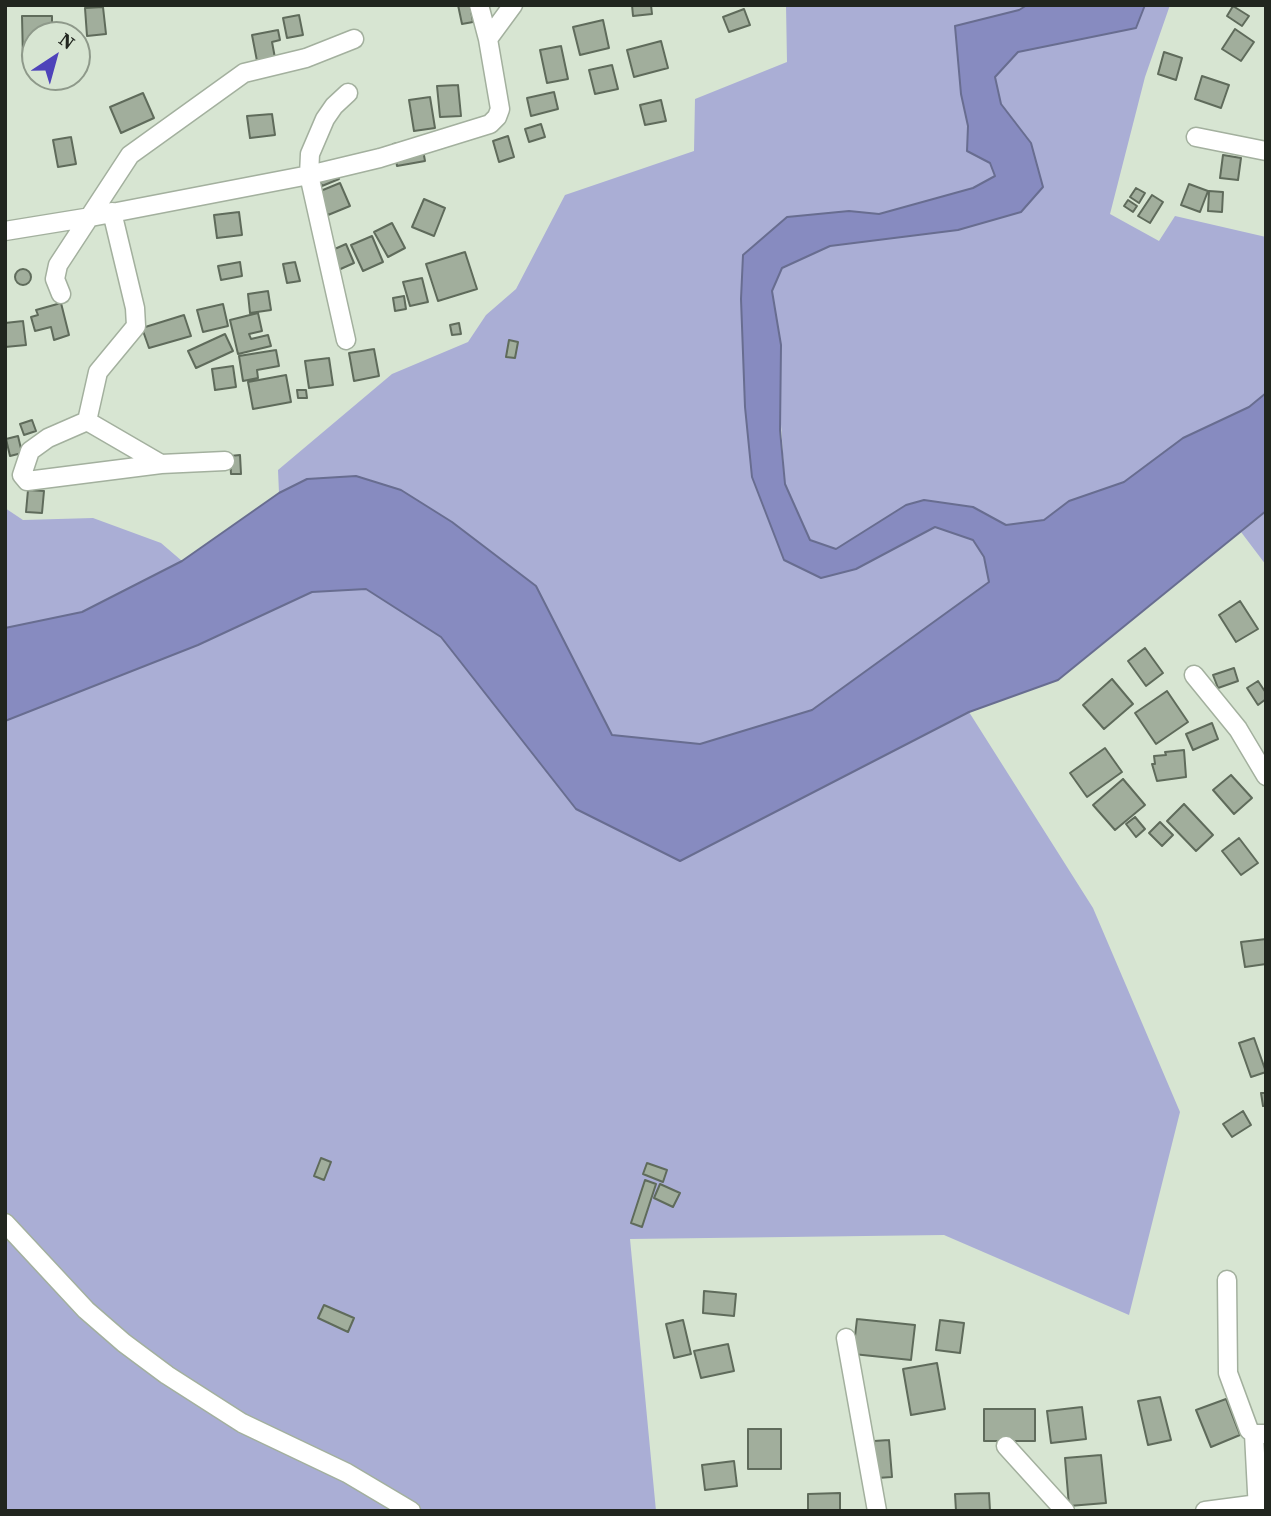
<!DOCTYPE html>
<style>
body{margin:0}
#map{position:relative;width:1271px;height:1516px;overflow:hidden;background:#d7e5d2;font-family:"Source Serif 4",serif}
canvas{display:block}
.frame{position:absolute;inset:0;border:7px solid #21261f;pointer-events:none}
.north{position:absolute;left:21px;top:21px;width:70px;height:70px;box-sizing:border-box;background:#d7e5d2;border:2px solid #8e998a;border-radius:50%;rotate:36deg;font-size:19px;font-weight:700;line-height:28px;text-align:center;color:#21261f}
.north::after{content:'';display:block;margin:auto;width:24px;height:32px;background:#4e43ba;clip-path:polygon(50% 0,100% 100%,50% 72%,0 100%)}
</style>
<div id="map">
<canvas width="1271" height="1516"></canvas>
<div class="frame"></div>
<div class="north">N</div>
</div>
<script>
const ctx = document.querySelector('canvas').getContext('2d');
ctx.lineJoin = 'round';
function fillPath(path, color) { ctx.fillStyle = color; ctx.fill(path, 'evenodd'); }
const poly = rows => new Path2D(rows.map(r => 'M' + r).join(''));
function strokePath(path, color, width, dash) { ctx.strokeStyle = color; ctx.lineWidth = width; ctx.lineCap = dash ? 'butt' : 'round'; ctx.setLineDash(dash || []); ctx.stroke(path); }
fillPath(poly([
 [786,5,1027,5,1019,9,961,94,968,126,967,151,990,163,996,176,973,188,879,214,849,211,743,255,741,299,745,407,752,477,784,560,821,578,856,569,935,527,973,540,984,557,989,582,812,710,700,744,612,735,535,586,307,479,279,493,278,470,392,374,468,342,486,315,516,289,565,195,694,151,695,99,787,62],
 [1145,5,1170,5,1145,77,1110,214,1159,241,1175,216,1266,237,1266,393,1249,407,1183,438,1124,482,1069,501,1045,520,1006,525,973,507,906,505,837,550,810,540,785,484,772,291,782,268,830,246,958,230,1021,212,1031,143,1001,104,995,77,1018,52,1135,28],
 [5,508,23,520,93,518,161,543,182,561,82,612,5,628],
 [1266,511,1266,565,1241,532],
 [367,589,441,637,576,809,680,860,969,712,1093,908,1180,1112,1129,1315,944,1235,630,1239,656,1511,5,1511,5,721,198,645,312,592]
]), '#aaaed5');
const water = poly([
 [1027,5,1145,5,1136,28,1018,52,995,77,1001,104,1031,143,1043,187,1021,212,958,230,830,246,782,268,772,291,781,345,780,430,785,484,810,540,836,549,906,505,924,500,973,507,1006,525,1044,520,1069,501,1124,482,1183,438,1249,407,1266,393,1266,511,1058,680,969,712,680,861,576,809,441,637,366,589,312,592,198,645,5,721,5,628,82,612,182,561,279,493,307,479,356,476,401,490,452,522,536,586,612,735,700,744,812,710,989,582,984,557,973,540,935,527,856,569,821,578,784,560,752,477,745,407,741,299,743,255,787,217,849,211,879,214,973,188,995,176,990,163,967,151,968,126,961,94,955,26,1019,10,1027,5]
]);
fillPath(water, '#878bc0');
strokePath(water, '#686d90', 2);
const building = poly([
 [458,5,470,5,473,22,462,24,458,5],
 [632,5,651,5,652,14,633,16,632,5],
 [1233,6,1249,16,1242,26,1227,16,1233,6],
 [103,7,106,34,87,36,85,8,103,7],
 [744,9,750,25,729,32,723,17,744,9],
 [299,15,303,35,287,38,283,18,299,15],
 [22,16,52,16,52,35,35,35,35,60,23,60,22,16],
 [603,20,609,48,580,55,573,27,603,20],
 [1235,29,1254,42,1241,61,1222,49,1235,29],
 [278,30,280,40,272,42,275,58,257,61,252,35,278,30],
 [661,41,668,68,634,77,627,50,661,41],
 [561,46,568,79,547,83,540,50,561,46],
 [1164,52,1182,58,1176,80,1158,74,1164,52],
 [612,65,618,89,595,94,589,70,612,65],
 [1202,76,1229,85,1221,108,1195,99,1202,76],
 [458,85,461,116,440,117,437,86,458,85],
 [554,92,558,109,531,116,527,98,554,92],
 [143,93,154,118,121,133,110,107,143,93],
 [430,97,435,128,414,131,409,100,430,97],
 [661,100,666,121,645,125,640,105,661,100],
 [272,114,275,135,250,138,247,116,272,114],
 [541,124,545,137,529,142,525,129,541,124],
 [508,136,514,157,499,162,493,141,508,136],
 [71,137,76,164,58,167,53,140,71,137],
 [421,139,425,161,397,166,393,144,421,139],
 [1223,155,1241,158,1238,180,1220,178,1223,155],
 [331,161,339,179,322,186,314,168,331,161],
 [340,183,350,206,328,215,318,192,340,183],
 [1189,184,1208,191,1200,212,1181,205,1189,184],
 [1136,188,1145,193,1139,203,1130,197,1136,188],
 [1209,191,1223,192,1222,212,1208,211,1209,191],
 [1152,195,1163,202,1150,223,1138,216,1152,195],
 [424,199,445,208,434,236,412,227,424,199],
 [1128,200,1137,206,1133,212,1124,206,1128,200],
 [239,212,242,235,217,238,214,215,239,212],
 [392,223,405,248,388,257,374,232,392,223],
 [372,236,383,262,363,271,351,245,372,236],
 [346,244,354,263,336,271,328,252,346,244],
 [465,252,477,289,438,301,426,264,465,252],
 [240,262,242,276,221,280,218,266,240,262],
 [295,262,300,281,287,283,283,264,295,262],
 '15 277a8 8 0 1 1 16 0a8 8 0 1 1-16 0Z',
 [422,278,428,302,410,306,403,282,422,278],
 [268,291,271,310,250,313,248,294,268,291],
 [404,296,406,309,395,311,393,298,404,296],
 [61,303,69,335,54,340,51,327,35,331,31,317,38,315,36,310,61,303],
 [223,304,228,326,203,332,197,310,223,304],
 [258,313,262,331,249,334,251,339,268,335,271,346,238,354,230,320,258,313],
 [184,315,191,336,149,348,142,328,184,315],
 [23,321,26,345,5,347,5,323,23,321],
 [459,323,461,334,452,335,450,325,459,323],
 [225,334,233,351,196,368,188,351,225,334],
 [509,340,518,342,515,358,506,357,509,340],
 [374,349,379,376,354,381,349,353,374,349],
 [276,350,279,366,257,370,258,378,243,381,239,356,276,350],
 [329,358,333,385,309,388,305,361,329,358],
 [233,366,236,387,215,390,212,369,233,366],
 [286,375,291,402,253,409,248,382,286,375],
 [297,390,306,390,307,398,298,398,297,390],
 [32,420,36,431,24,435,20,424,32,420],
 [18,436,22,453,10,456,6,439,18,436],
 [240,455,241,474,231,474,230,456,240,455],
 [28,490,44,491,42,513,26,512,28,490],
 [1240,601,1258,629,1236,642,1219,615,1240,601],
 [1145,648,1163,673,1146,686,1128,661,1145,648],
 [1234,668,1238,681,1218,688,1213,675,1234,668],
 [1112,679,1133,704,1104,729,1083,705,1112,679],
 [1258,681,1266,693,1266,699,1258,705,1247,688,1258,681],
 [1167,691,1188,722,1156,744,1135,713,1167,691],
 [1212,723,1218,739,1193,750,1186,734,1212,723],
 [1105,748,1122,772,1087,797,1070,773,1105,748],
 [1184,750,1186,777,1157,781,1152,764,1155,764,1154,756,1166,755,1165,752,1184,750],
 [1231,775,1252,798,1234,814,1213,790,1231,775],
 [1123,779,1145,805,1115,830,1093,805,1123,779],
 [1184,804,1213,835,1196,851,1167,821,1184,804],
 [1135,817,1145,829,1136,837,1126,824,1135,817],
 [1160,822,1173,835,1162,846,1149,833,1160,822],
 [1239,838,1258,863,1241,875,1222,851,1239,838],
 [1266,939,1266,964,1245,967,1241,942,1266,939],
 [1254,1038,1266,1072,1251,1077,1239,1043,1254,1038],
 [1261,1093,1266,1093,1266,1106,1263,1106,1261,1093],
 [1243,1111,1251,1125,1232,1137,1223,1124,1243,1111],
 [321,1158,331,1162,324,1180,314,1176,321,1158],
 [647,1163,667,1170,663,1182,643,1174,647,1163],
 [645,1180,656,1184,642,1227,631,1223,645,1180],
 [660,1184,680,1193,673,1207,654,1198,660,1184],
 [704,1291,736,1294,734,1316,703,1313,704,1291],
 [324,1305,354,1318,348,1332,318,1318,324,1305],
 [857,1319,915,1325,911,1360,853,1354,857,1319],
 [683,1320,691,1354,674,1358,666,1324,683,1320],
 [940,1320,964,1323,960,1353,936,1350,940,1320],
 [728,1344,734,1371,701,1378,694,1351,728,1344],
 [937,1363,945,1409,911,1415,903,1369,937,1363],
 [1160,1397,1171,1440,1148,1445,1138,1401,1160,1397],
 [1226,1399,1240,1435,1211,1447,1196,1410,1226,1399],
 [1082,1407,1086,1439,1051,1443,1047,1411,1082,1407],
 [984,1409,1035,1409,1035,1441,984,1441,984,1409],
 [748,1429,781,1429,781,1469,748,1469,748,1429],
 [889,1440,892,1477,877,1478,874,1441,889,1440],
 [1101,1455,1106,1503,1069,1506,1065,1458,1101,1455],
 [734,1461,737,1486,705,1490,702,1465,734,1461],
 [840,1493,840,1511,808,1511,808,1494,840,1493],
 [989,1493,990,1511,956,1511,955,1494,989,1493]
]);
fillPath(building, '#a1ae9c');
strokePath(building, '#5f6b5b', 2);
const minor = poly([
 [488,39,513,5],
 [1196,137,1266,151],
 [112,212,135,308,136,326,98,372,87,421,48,438,30,451,22,475,27,481,161,464,225,461],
 [5,231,91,217,309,175,380,158,490,124,497,117,500,109,488,39,479,5],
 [61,294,55,279,58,265,130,155,244,73,306,58,354,39],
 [346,340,309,175,310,154,325,119,334,106,348,93],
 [87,421,161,464],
 [1194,675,1238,729,1266,776],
 [5,1223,86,1310,124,1343,167,1375,242,1423,347,1473,411,1511],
 [1227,1280,1228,1373,1249,1430,1254,1434,1266,1434],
 [846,1338,877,1511],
 [1254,1434,1258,1511],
 [1006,1446,1065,1511],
 [1205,1511,1266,1503]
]);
strokePath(minor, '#a3b09e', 21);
strokePath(minor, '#fff', 18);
</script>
